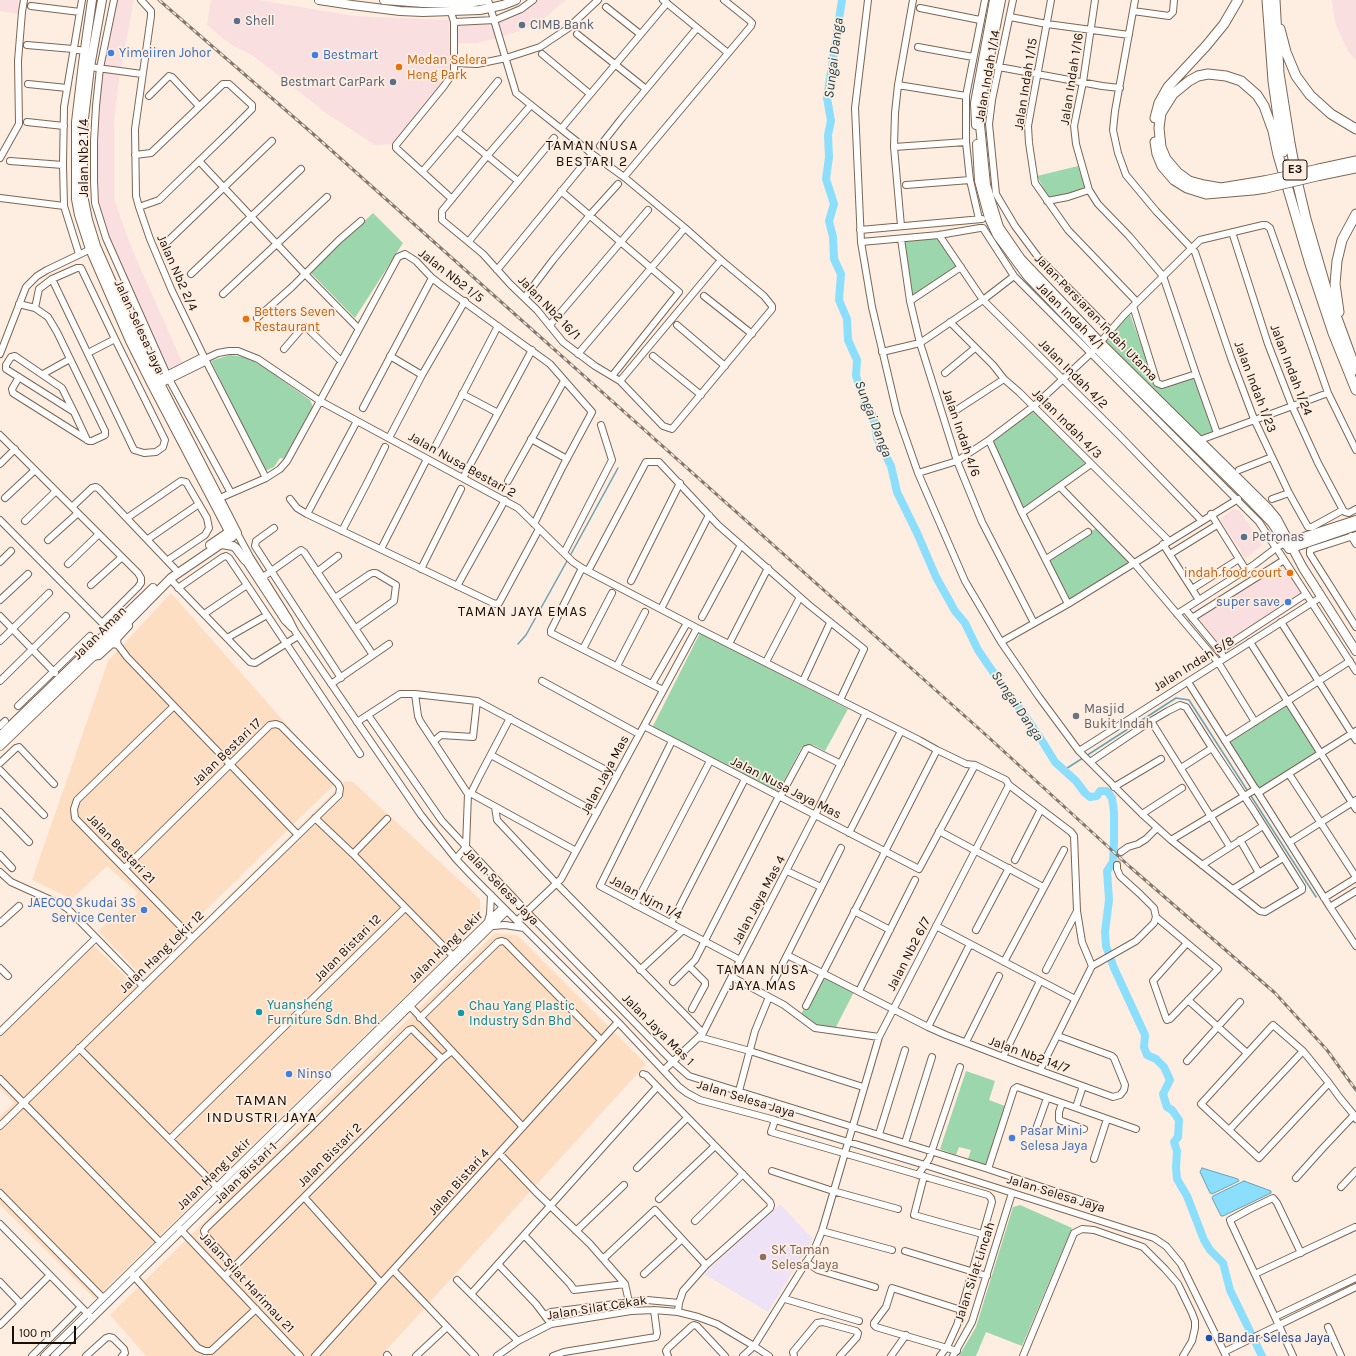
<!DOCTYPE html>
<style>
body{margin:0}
#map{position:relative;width:1356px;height:1356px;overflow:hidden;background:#feeee1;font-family:Karla,sans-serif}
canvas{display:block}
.scale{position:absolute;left:12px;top:1326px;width:64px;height:18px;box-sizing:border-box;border:2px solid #180f08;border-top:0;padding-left:5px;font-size:12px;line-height:14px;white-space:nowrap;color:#180f08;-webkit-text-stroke:3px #feeee1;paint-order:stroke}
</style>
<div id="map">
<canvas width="1356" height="1356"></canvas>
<div class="scale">100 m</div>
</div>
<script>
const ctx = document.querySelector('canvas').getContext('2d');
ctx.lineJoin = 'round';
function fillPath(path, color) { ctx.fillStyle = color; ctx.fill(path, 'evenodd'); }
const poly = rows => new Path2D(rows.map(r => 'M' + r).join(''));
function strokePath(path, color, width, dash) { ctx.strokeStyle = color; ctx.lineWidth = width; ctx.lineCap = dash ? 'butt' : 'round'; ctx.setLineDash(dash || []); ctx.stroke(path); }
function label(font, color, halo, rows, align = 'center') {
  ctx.font = font + ' Karla,sans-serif'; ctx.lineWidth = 3.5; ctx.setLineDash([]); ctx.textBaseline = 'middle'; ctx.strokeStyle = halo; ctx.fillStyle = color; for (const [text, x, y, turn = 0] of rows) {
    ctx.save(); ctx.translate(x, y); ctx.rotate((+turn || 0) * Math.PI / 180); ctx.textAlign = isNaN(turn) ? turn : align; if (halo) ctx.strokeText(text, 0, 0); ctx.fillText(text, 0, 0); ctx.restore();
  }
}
fillPath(poly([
 [0,0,21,0,18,14,0,11],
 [116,0,134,0,120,73,114,119,114,199,132,249,183,364,167,372,107,237,97,201,95,139,102,66],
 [211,0,259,0,354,16,449,20,450,73,441,88,394,144,375,145,326,113,252,55,230,44,207,25],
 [536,0,566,0,536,25,498,38,477,43,456,43,455,24,494,21],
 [1332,0,1356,0,1356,60,1348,51,1335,23],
 [1233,509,1240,511,1263,545,1245,558,1220,519],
 [1283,562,1304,594,1220,648,1195,618]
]), '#fadfe1');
fillPath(poly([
 [171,593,337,782,140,974,98,931,138,893,107,866,72,899,32,880,108,661],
 [345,781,353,782,480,899,481,919,446,956,95,1299,0,1205,0,1116,14,1103,0,1088,0,1026,88,940,137,987],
 [495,933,517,935,646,1064,381,1356,146,1356,110,1315]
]), '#fedec3');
fillPath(poly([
 [780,1204,813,1239,768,1312,704,1274]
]), '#eee2f6');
fillPath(poly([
 [1078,166,1086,190,1049,199,1037,176],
 [373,213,403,243,355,318,310,272],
 [939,235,959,267,911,299,901,240],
 [1130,314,1154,381,1157,385,1195,376,1215,433,1200,439,1104,339],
 [230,355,245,357,262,366,310,400,313,407,285,459,280,458,274,467,265,471,211,361],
 [1034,408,1087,463,1022,511,991,440],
 [1098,527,1130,563,1069,600,1046,559],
 [700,633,848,709,825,751,813,745,802,747,778,792,652,728],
 [1287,702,1321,753,1258,793,1225,741],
 [824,972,856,988,835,1029,815,1028,800,1016],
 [966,1071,995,1081,989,1100,1005,1106,986,1165,968,1159,971,1150,959,1147,956,1155,940,1149],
 [1020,1205,1072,1228,1022,1346,986,1332,976,1356,959,1356,976,1327,1013,1207]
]), '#9bd6ac');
const water = poly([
 [1202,1168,1238,1179,1239,1181,1212,1194,1210,1193,1200,1172,1202,1168],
 [1244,1181,1271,1191,1271,1193,1223,1216,1221,1216,1212,1198,1213,1196,1244,1181]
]);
fillPath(water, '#8cdffc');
strokePath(water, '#69a1b3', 1);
strokePath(poly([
 [571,554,618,468],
 [518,644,526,635,567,561],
 [1086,756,1176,698,1189,700,1247,790],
 [1064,770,1083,758],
 [1251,796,1316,897]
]), '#69a1b3', 1.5);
strokePath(poly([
 [842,0,827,98,831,121,828,135,829,157,826,179,834,204,829,221,833,237,834,259,841,274,839,300,847,319,848,340,857,360,856,376,866,406,873,416,877,438,891,466,897,492,918,535,936,577,955,611,965,623,978,650,1008,694,1021,710,1039,736,1055,762,1076,781,1085,793,1090,797,1097,796,1100,791,1107,791,1112,798,1114,812,1114,843,1113,862,1107,871,1109,900,1105,932,1106,946,1114,968,1145,1035,1144,1047,1147,1055,1156,1059,1164,1067,1170,1080,1163,1094,1167,1107,1172,1110,1179,1120,1178,1137,1174,1142,1177,1151,1176,1168,1177,1179,1187,1196,1204,1240,1210,1250,1223,1263,1230,1290,1262,1356]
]), '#8cdffc', 8);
strokePath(poly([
 [1117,865,1121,852]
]), '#dccdc0', 6, [6, 3]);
const minor = poly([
 [114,0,100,68,96,106,94,141,94,181,95,203,106,238,167,375],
 [141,0,151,11,151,16,135,129,136,196,139,207,150,239,172,291,205,359,266,478],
 [488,0,516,93,531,105,575,140,592,154,624,177,685,228,721,260,764,296,772,306,772,309,672,429,663,426,620,381,595,366,563,342,537,310,510,284,483,254,442,220,442,211,487,156,531,105],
 [663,0,728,53],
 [868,0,855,108,861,242,872,307,897,413,918,473,965,581,1001,642,1039,697,1079,751,1142,814,1171,840,1260,911,1265,912,1302,890,1302,887,1254,811,1212,748,1186,707,1180,705,1168,711,1151,721,1090,762],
 [1013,0,992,100,989,124,996,194,1015,226,1038,257,1110,330],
 [1051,0,1028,126,1029,143,1035,183,1068,230,1137,302],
 [1095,0,1083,82,1074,126,1076,144,1089,190,1098,204,1129,236,1163,276,1196,374,1217,433],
 [1135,0,1115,111,1113,130,1118,153,1126,175,1156,211,1195,252,1231,358,1254,419,1289,493,1308,527,1312,527,1343,510,1345,512,1349,513,1356,509],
 [31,6,80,12],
 [606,7,640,34],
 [920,8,980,20],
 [1133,11,1169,16,1173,12,1174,0],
 [451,12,454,22,454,72,444,86,396,145,396,148,452,199],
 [1010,17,1047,24,1129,35],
 [454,22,495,20,521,9,533,0],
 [577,34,646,89],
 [27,45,73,49,84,51],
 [918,47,973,57],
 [542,54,590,94],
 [454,63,477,64,506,58,540,47,567,29,598,0],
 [988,65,1102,86,1120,88],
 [87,68,90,67,142,74],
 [28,84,67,88],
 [898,85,966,96],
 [149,96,169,76,172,77,199,106],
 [27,122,64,126],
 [561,129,667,3],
 [457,131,518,181],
 [600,146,622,118,697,28],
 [894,147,966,142],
 [135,155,151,153,223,84,229,84,252,105,252,109,230,131,159,200,139,207],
 [0,158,19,124,18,61,22,12,24,0],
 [10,161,63,165],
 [199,161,305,274,359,329],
 [422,172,457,131,498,81],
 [624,177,751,26,752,23,749,20,724,0],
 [906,185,970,180],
 [561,191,679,292,612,376],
 [0,198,64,206],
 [1047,201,1068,197,1089,190],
 [979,219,970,180,966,142,966,96,985,0],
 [901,226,894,147,895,113,898,85,913,0],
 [860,230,982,219],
 [1232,232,1268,344,1292,406,1318,463,1343,510],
 [939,235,983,300,1119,435,1202,521],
 [901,239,910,301,920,343,957,461,982,522,1034,623],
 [469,241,554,138],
 [167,242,272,141],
 [861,242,939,235,980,228,983,228,1014,276,1253,516,1259,522,1276,548],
 [79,254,64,206,63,165,64,107,82,0],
 [497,270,592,154],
 [191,274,301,169],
 [223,294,327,197],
 [704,296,752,334],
 [525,297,553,260,590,215,618,184],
 [910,301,961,267],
 [19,304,35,308,48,317,57,332,105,431,105,435,92,441,89,441,13,393,12,389,19,377],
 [1133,306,1157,383,1162,385,1196,374],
 [35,308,39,289,52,279,77,268,81,268,115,339,165,440,163,447,156,452,144,453,134,450,52,279],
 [257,318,292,287,339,240,361,221],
 [950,322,993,365,1004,379,1019,392,1169,541],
 [550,325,648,210],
 [677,325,725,366],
 [284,349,302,328,306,327,341,361],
 [882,352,920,343,983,300,1014,276],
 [88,353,115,339],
 [0,354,26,287,37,276,47,270,93,248],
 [578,354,685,228],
 [390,356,422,375],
 [653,356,701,395],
 [945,373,975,348],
 [43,374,70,359],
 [169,379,231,493],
 [155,381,200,358,205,359,218,353,229,351,238,351,258,359,320,401,518,508,573,562,582,568,697,628,919,740,937,750,966,764,975,765,1006,780,1009,785,1071,832,1074,836,1077,911,1082,942,1092,966,1136,941,1154,923,1156,917],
 [620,381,721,260],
 [156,386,203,363,205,359],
 [462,394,498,413],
 [363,408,432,278],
 [955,411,1004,379],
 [74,412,6,369,6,365,11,357,15,356,62,388,74,412,87,440],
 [0,435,138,573,141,578,141,583,138,587,102,623],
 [389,438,422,375,465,301],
 [531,439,567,459],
 [989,440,1022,513,1068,604],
 [1200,440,1328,393],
 [436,445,498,326],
 [0,464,15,449],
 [1239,470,1272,457],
 [918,473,957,461,989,440,1034,406,1091,353,1124,315,1200,240,1263,225,1266,225,1270,228,1328,393,1356,450],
 [463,478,532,350],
 [508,481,564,381],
 [1060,487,1134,563,1218,662,1255,722],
 [5,498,35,470],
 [220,498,266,478,280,469,287,461,320,401,398,257,405,254,416,261,432,278,445,288,550,364,592,412,563,466,534,524],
 [290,499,297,508,307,514,495,604,499,603,539,529],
 [1272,499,1289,493],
 [72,507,92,488,96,487,99,489,175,569],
 [1022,513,1091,464],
 [307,514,357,421],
 [1211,514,1246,570],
 [127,518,181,481,186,482,207,518,209,528,205,535,168,560],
 [0,520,112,633],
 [25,521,56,491],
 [274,528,256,541,255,546,341,678],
 [342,531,367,483,385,447],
 [237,533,250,557,289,619,295,631,421,815,456,859,472,876,618,1022,679,1087,687,1093,700,1100,775,1120,925,1165,1154,1238,1166,1246,1181,1264,1226,1356],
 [1356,535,1310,550,1310,554,1356,627],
 [1351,536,1356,544],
 [148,539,199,504],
 [48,540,78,513],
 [1163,544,1199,600],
 [381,549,427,459],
 [1279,552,1356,671],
 [564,553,612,460,601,425],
 [1170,554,1217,525],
 [243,557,285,621,292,628],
 [1046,559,1088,532],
 [0,562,11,551],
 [68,564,99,534],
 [582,568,551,630,551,633,663,690],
 [421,569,461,489],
 [588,571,646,462,659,462,718,525,809,605,864,649,840,700],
 [317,572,338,556],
 [263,577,298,552,301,550,304,552,373,655],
 [170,579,250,662,255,663,298,636],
 [631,581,680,483],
 [91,585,122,557],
 [457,586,505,500],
 [178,588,223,557,226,556,229,558,360,754],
 [1192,589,1239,559],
 [335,598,370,574,373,573,376,573,396,585,394,601,356,628],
 [0,600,28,574],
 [661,609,709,515],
 [1185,609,1222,654],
 [204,614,247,585],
 [1177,614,1255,564,1276,548,1285,543],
 [0,616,55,673],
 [702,617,741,545],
 [1192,618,1284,560],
 [1281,622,1356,740],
 [227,638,267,615],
 [0,641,49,593],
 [1001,642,1068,604,1238,499],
 [1250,642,1356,809],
 [729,644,768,568],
 [118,645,127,657,298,835],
 [118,645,117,641,118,638,129,626],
 [583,649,612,593],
 [1219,651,1306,594],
 [93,657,99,656,112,644,118,645],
 [766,662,800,597],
 [617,666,645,612],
 [0,681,66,616],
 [542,681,639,734],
 [803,681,830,623],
 [1188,682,1330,907,1356,946],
 [331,684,389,644],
 [652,684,687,623],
 [415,694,418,716,420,721,468,794,466,847,456,859],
 [18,706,90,636],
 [174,706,77,800,74,809,75,818,192,938],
 [368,715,442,821,526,911,673,1062,689,1076,985,1168,1096,1205],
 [510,718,480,775,472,791,472,794,576,851],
 [1151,721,1230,847],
 [357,722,400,694,415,694,477,701,617,776],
 [0,726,5,721],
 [644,726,919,869,975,765],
 [434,741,441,735,473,737,477,701],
 [672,741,600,886,740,960],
 [1225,741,1350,661],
 [1079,751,1321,597],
 [491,755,597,813],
 [0,763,16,748,19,747,54,784],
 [1181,768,1212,748],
 [0,770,44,815],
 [1289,774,1356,877],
 [1114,787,1161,759],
 [1258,793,1356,731],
 [780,797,806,749,809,748,841,764],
 [495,807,497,820,557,884,703,1033],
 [0,812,29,842],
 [1142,814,1182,788],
 [315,818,353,854,455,958],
 [939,831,1043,887],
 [849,833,901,731],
 [1171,840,1256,789],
 [1240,840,1259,873],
 [1290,842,1356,800],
 [1121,852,1128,847,1138,844,1146,839,1157,828],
 [353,854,387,819],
 [0,855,12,868],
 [1015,860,1041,809],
 [1117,865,1117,869,1120,876,1140,894,1154,908,1156,917],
 [1202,865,1263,826],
 [787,871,821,887],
 [0,872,11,882,62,905,68,909,143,986],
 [1233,889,1283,858],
 [1324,898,1356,878],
 [635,905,710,761],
 [1330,907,1356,891],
 [854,911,890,930],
 [1156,917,1218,969,1170,1019,1167,1020,1166,1018,1153,981,1187,943],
 [488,921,490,914,491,895],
 [517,921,561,879,697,628],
 [0,923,19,906],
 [671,923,745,779],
 [493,926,505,925,524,928],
 [936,926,1075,999],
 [976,930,1009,868],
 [787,955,928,1027,946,1035,1019,1063,1113,1097,1120,1095,1124,1090,1125,1085,1114,1058,1112,1056,1058,1036],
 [1004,962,1064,850],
 [689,966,705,982,705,985,692,1009],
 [0,968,8,976],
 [640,970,683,930],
 [1046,970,1077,911],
 [732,977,784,1005,815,1028,879,1037],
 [673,982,695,960,779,796],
 [772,985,841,848],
 [859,991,915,880],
 [1188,1000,1247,1053],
 [408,1004,523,1127],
 [806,1006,937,750],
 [420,1018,498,942,502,941,505,942,601,1040],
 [928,1027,970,944],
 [0,1032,96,938],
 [699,1037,750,1051,863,1087],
 [966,1042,999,976],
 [79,1048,219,1189],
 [1003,1057,1040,981],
 [1187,1061,1240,1002],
 [664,1070,703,1033,740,960,815,815,866,713],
 [1040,1070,1092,966],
 [643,1074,646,1075,770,1202,771,1205,770,1208,706,1265,683,1291,679,1303,678,1312],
 [0,1079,160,1242],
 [1329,1083,1259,1158,1201,1104,1273,1025,1303,1051,1329,1083,1340,1098,1354,1115,1356,1119],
 [739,1091,755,1031,769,997],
 [1062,1103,1059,1112,1059,1120,1084,1129],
 [1076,1107,1083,1086],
 [775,1120,771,1132,988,1195,991,1198,992,1202,957,1325,947,1347,940,1356],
 [0,1126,339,795,340,788,338,784,281,726,276,724,270,725,125,868],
 [1229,1130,1303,1051],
 [1035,1132,1047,1098],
 [879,1134,905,1050],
 [170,1139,405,908],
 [905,1143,932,1057],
 [499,1153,536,1192,590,1244,625,1284,631,1311],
 [1094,1159,1107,1119],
 [637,1168,687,1118],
 [988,1169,1014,1089,1017,1087,1136,1129],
 [772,1171,833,1191,898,1209],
 [918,1175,929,1159,960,1067],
 [924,1176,914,1215,982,1234],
 [1296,1178,1322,1149,1354,1115],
 [1341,1187,1356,1171],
 [0,1193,103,1298],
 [304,1197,381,1283],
 [659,1199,715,1146],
 [695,1221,743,1174],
 [0,1224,90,1316],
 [179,1228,300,1356],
 [576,1231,624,1185],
 [822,1231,892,1250],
 [524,1235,570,1284,574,1290,625,1284],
 [905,1251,987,1276],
 [603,1259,655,1210,706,1265],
 [806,1262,818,1270,875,1287],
 [498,1264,536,1304,551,1324],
 [234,1267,206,1236,204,1231,206,1228,308,1130,409,1030,412,1029,442,1059],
 [393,1270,475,1356],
 [132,1274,198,1348,205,1351,211,1351,256,1309],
 [644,1274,682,1239],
 [1255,1274,1355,1227],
 [225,1276,442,1059,452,1051],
 [457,1280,518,1341],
 [0,1282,21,1304],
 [471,1294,657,1087],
 [785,1299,859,1321],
 [545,1315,551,1312,647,1300,679,1303],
 [1275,1317,1231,1223,1230,1220,1250,1209,1273,1198,1277,1203,1301,1253],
 [0,1325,50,1275],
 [1328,1327,1341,1356],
 [957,1351,876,1327,874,1325,874,1323,886,1307,892,1288,961,1310],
 [1224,1352,1356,1287],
 [387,1355,388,1356],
 [32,1356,81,1307],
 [44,1356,503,907],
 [54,1356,507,911],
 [86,1356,106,1338,109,1337,113,1338,124,1349,125,1353,122,1356],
 [315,1356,618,1022],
 [416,1356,447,1327],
 [497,1356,518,1341,551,1324,631,1311,654,1310,678,1312,698,1317,717,1324,754,1346,769,1356],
 [553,1356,564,1352,656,1337,657,1333,654,1310],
 [668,1356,666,1351,668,1348,692,1326,694,1325,697,1326,725,1356],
 [743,1356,754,1346,815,1248,822,1231,879,1037,1009,785],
 [794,1356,793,1352,817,1323,823,1322,856,1331,858,1333,857,1337,840,1356],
 [891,1356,906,1335],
 [953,1356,972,1322,1012,1193],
 [1023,1356,1074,1233,1082,1229,1094,1230,1143,1247,1165,1269,1178,1284,1192,1313,1195,1321,1195,1328,1192,1341,1183,1356],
 [1293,1356,1275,1317,1356,1278]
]);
const major = poly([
 [92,0,83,63,76,122,76,199,79,215,90,249,130,341,151,383,232,537],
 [319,0,352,5,400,11,423,12,480,10,503,5,516,0],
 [384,0,423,3,467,3,487,0],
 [1001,0,982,97,980,125,986,185,999,227,1021,259,1100,342,1268,508,1277,519,1303,568,1356,651],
 [976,125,975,103,994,0],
 [977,144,979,181,989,218,997,235,1028,277,1095,347,1243,493,1272,523,1287,546],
 [1285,543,1356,520],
 [222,544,233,546,236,548,245,560],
 [210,545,232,530],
 [1289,549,1356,526],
 [0,736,153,588],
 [0,746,111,639,171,578,237,533,136,337,96,246,88,220,83,195,83,127,90,67,102,0]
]);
const highway = poly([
 [1267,0,1273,81,1283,152],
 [1275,0,1279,73,1290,143,1298,185,1306,219,1326,288,1356,370],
 [1280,29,1286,52,1296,76,1310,95,1331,114,1356,129],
 [1155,118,1159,103,1168,87,1206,46,1224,24,1238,0],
 [1155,142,1157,154,1162,166,1174,180,1187,188,1206,194,1253,190,1266,188],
 [1319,169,1356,161],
 [1321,175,1356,168],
 [1264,181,1221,188,1204,185,1189,181,1178,173,1166,159,1161,147,1159,128,1161,113,1173,94,1189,81,1198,76,1208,74,1226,76,1241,81,1257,95,1264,106,1273,131,1278,155,1310,264,1333,333,1356,390],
 [1339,312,1335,284,1337,261,1342,240,1356,214]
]);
strokePath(minor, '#7c6653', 8);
strokePath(major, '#7c6653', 10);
strokePath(highway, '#7c6653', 11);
strokePath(minor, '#fff', 6);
strokePath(major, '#fff', 8);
strokePath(highway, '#fff', 9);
const rail = poly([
 [159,0,312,133,986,735,1129,866,1275,993,1327,1050,1356,1090]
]);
strokePath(rail, '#83776d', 3);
strokePath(rail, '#feeee1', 1.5, [4.5]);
const highwayBridge = poly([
 [1264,181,1319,169],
 [1266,188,1321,175]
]);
strokePath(highwayBridge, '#7c6653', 11, []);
strokePath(highwayBridge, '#fff', 9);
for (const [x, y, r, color] of [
 [237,21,4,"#5c6f8a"],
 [522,25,4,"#5c6f8a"],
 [111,53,4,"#3f7fe0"],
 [315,55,4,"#3f7fe0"],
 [399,67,4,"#e8710a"],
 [393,82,4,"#5c6f8a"],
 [246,319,4,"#e8710a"],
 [1244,537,4,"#5c6f8a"],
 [1290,573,4,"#e8710a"],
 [1288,602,4,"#3f7fe0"],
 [1076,716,4,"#6b7280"],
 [144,910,4,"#3f7fe0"],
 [259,1012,4,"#0f9aa8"],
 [461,1013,4,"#0f9aa8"],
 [289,1074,4,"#3f7fe0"],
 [1012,1138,4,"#3f7fe0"],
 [763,1257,4,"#8d6e63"],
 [1209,1338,4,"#1a4fb4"]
]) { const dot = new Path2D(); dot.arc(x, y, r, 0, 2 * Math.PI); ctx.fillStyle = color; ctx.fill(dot); strokePath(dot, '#feeee1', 1.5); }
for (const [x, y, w] of [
 [1295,170,24]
]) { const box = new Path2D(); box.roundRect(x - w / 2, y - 10, w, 20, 3); ctx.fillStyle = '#feeee1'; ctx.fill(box); strokePath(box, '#180f08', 1); }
label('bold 12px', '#180f08', null, [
 ["E3",1295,170]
]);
label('13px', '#4e5e75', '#feeee1', [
 ["Shell",245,21],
 ["CIMB Bank",530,25],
 ["Bestmart CarPark",385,82,"right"],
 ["Petronas",1252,537]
], 'left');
label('13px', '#366cbe', '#feeee1', [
 ["Yimeiiren Johor",119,53],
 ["Bestmart",323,55],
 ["super save",1280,602,"right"],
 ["JAECOO Skudai 3S",136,903,"right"],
 ["Service Center",136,918,"right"],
 ["Ninso",297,1074],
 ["Pasar Mini",1020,1131],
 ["Selesa Jaya",1020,1146]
], 'left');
label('13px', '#c56008', '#feeee1', [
 ["Medan Selera",407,60],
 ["Heng Park",407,75],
 ["Betters Seven",254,312],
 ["Restaurant",254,327],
 ["indah food court",1282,573,"right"]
], 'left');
label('13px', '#180f08', '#feeee1', [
 ["Jalan Indah 1/14",988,76,-80],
 ["Jalan Indah 1/16",1072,79,-81],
 ["Jalan Indah 1/15",1026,84,-81],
 ["Jalan Nb2 1/4",84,158,-90],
 ["Jalan Nb2 2/4",177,273,66],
 ["Jalan Nb2 1/5",451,276,38],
 ["Jalan Nb2 16/1",549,308,46],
 ["Jalan Indah 4/1",1070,316,45],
 ["Jalan Persiaran Indah Utama",1096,318,46],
 ["Jalan Selesa Jaya",139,327,65],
 ["Jalan Indah 1/24",1291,370,69],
 ["Jalan Indah 4/2",1073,374,45],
 ["Jalan Indah 1/23",1255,387,69],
 ["Jalan Indah 4/3",1067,424,45],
 ["Jalan Indah 4/6",961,433,71],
 ["Jalan Nusa Bestari 2",462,465,29],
 ["Jalan Aman",100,633,-45],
 ["Jalan Indah 5/8",1194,664,-32],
 ["Jalan Bestari 17",227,752,-44],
 ["Jalan Jaya Mas",605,775,-62],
 ["Jalan Nusa Jaya Mas",786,788,27],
 ["Jalan Bestari 21",121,849,46],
 ["Jalan Selesa Jaya",501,887,46],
 ["Jalan Njm 1/4",646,898,28],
 ["Jalan Jaya Mas 4",759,900,-62],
 ["Jalan Hang Lekir",446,947,-44],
 ["Jalan Bistari 12",348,948,-45],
 ["Jalan Hang Lekir 12",162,952,-44],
 ["Jalan Nb2 6/7",909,954,-63],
 ["Jalan Jaya Mas 1",658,1030,45],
 ["Jalan Nb2 14/7",1029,1055,20],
 ["Jalan Selesa Jaya",746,1099,17],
 ["Jalan Bistari 2",330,1155,-45],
 ["Jalan Bistari 1",246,1173,-44],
 ["Jalan Hang Lekir",214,1174,-44],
 ["Jalan Bistari 4",459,1182,-48],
 ["Jalan Selesa Jaya",1056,1194,17],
 ["Jalan Silat Lincah",975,1272,-72],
 ["Jalan Silat Harimau 21",247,1283,47],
 ["Jalan Silat Cekak",597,1308,-9]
]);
label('13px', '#5b616d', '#feeee1', [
 ["Masjid",1084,709],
 ["Bukit Indah",1084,724]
], 'left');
label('13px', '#0d838f', '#feeee1', [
 ["Yuansheng",267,1005],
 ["Furniture Sdn. Bhd.",267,1020],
 ["Chau Yang Plastic",469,1006],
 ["Industry Sdn Bhd",469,1021]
], 'left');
label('13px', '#785e54', '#feeee1', [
 ["SK Taman",771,1250],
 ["Selesa Jaya",771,1265]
], 'left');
label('13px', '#164399', '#feeee1', [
 ["Bandar Selesa Jaya",1217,1338]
], 'left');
label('italic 14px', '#153b47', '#feeee1', [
 ["Sungai Danga",834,58,-83],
 ["Sungai Danga",873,419,69],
 ["Sungai Danga",1017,706,56]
]);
ctx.letterSpacing = '1px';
label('14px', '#180f08', '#feeee1', [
 ["TAMAN NUSA",592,146],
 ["BESTARI 2",592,162],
 ["TAMAN JAYA EMAS",523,612],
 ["TAMAN NUSA",763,970],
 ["JAYA MAS",763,986]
]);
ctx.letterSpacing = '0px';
ctx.letterSpacing = '1px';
label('15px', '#180f08', '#feeee1', [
 ["TAMAN",262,1101],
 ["INDUSTRI JAYA",262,1118]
]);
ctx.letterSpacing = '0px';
</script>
